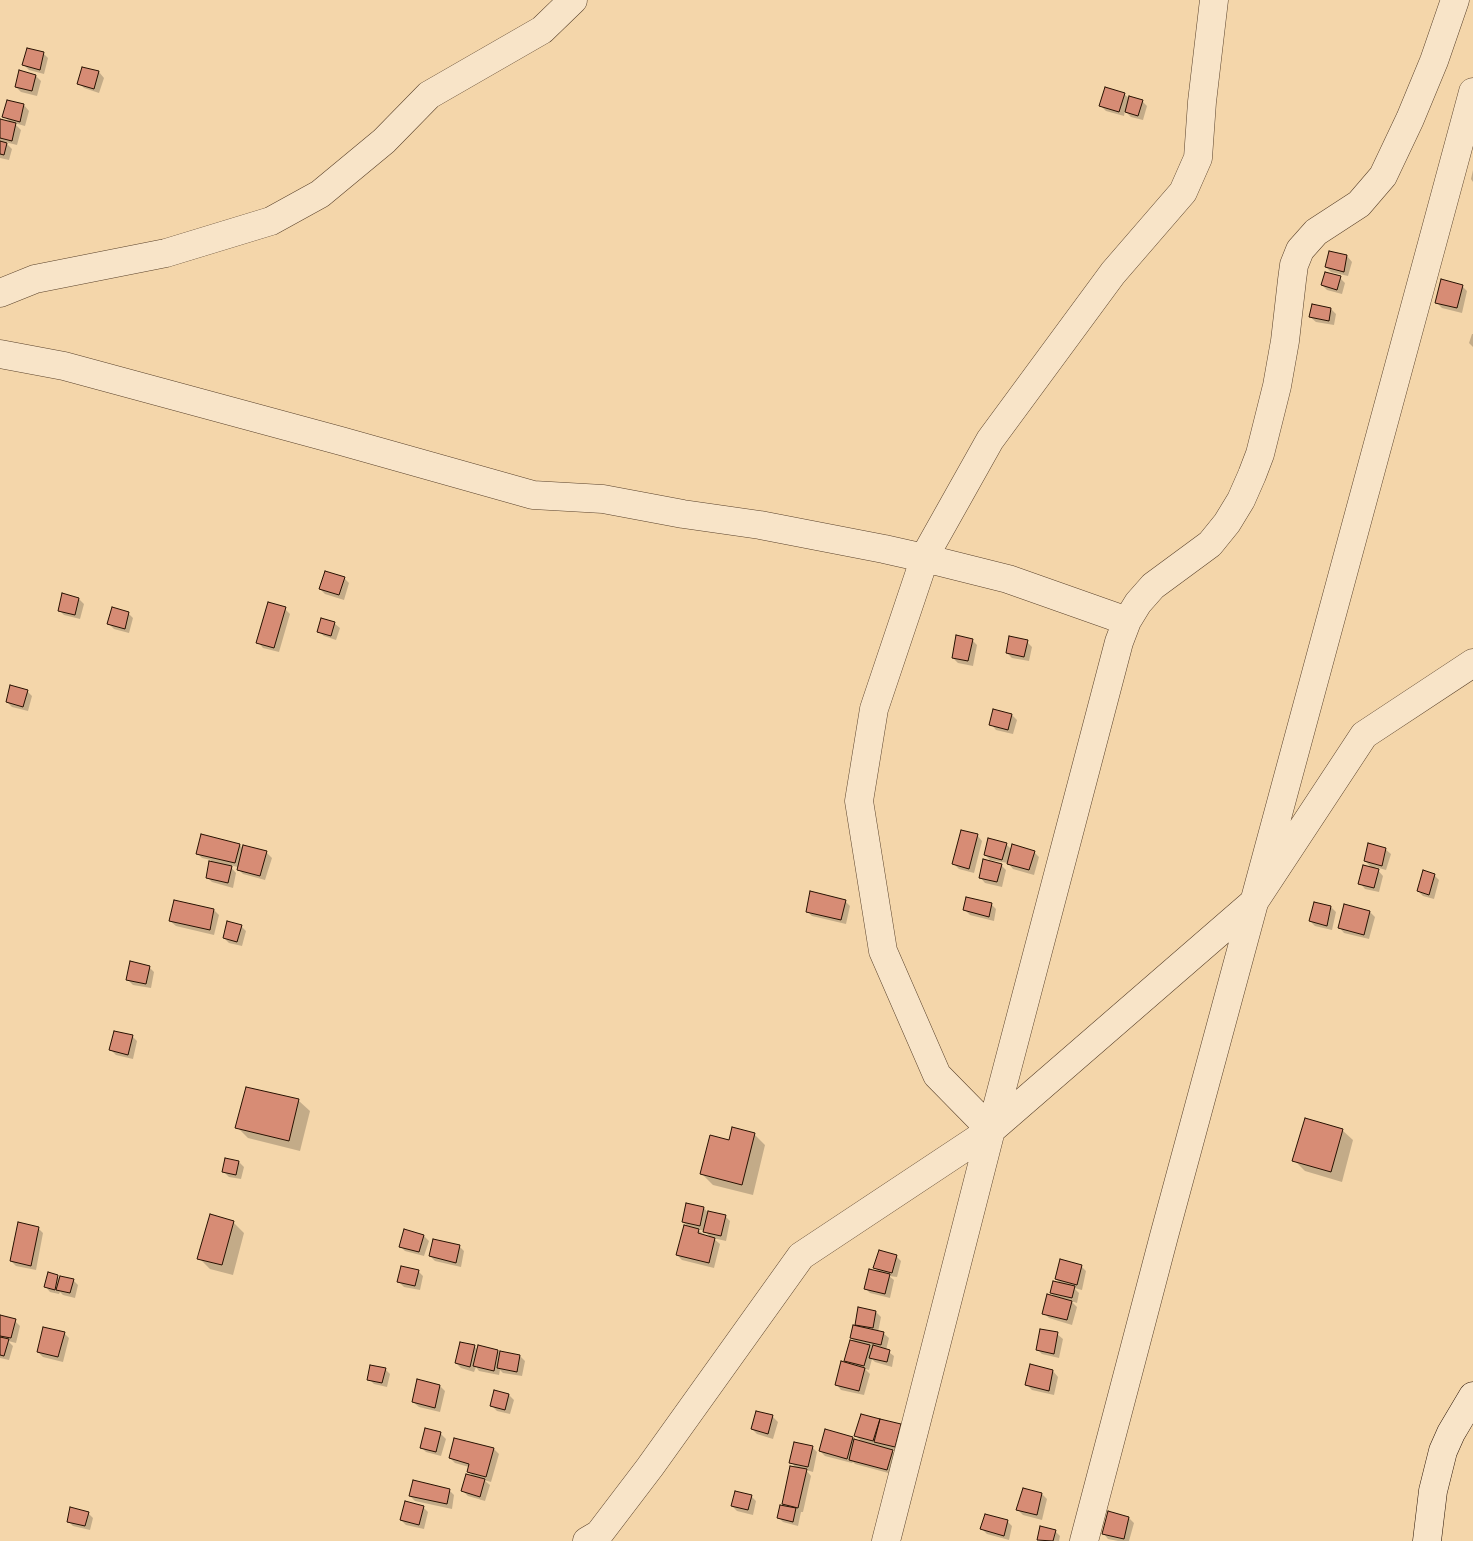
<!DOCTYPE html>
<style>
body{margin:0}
canvas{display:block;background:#f4d6aa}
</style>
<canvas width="1473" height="1541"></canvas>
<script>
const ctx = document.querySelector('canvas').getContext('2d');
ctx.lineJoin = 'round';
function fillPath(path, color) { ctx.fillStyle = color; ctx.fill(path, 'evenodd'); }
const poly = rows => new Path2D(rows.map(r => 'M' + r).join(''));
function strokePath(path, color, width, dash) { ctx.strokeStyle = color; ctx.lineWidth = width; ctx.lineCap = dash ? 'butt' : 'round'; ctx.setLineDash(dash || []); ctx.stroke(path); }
fillPath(poly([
 [43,53,48,58,44,74,29,70,24,65],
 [99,72,104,78,99,93,84,88,79,83],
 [36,76,41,81,37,96,21,92,16,87],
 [1124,94,1130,99,1142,101,1147,106,1143,120,1131,117,1125,111,1124,116,1106,111,1101,106],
 [7,101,24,105,29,111,25,126,14,123,21,130,17,145,5,142,12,149,9,160,0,158,0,143,3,143,0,140,0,121,11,123,4,116],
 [1473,170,1473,182,1471,179],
 [1347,256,1352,262,1348,276,1331,272,1326,267],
 [1340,278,1345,283,1342,294,1327,290,1322,285],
 [1462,286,1467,291,1462,313,1442,308,1437,303],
 [1331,309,1336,314,1334,325,1316,322,1310,317],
 [1472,334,1473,334,1473,347,1469,343],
 [344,578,349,583,344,600,325,594,320,589],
 [79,599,84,604,80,619,64,615,59,610],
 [285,609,290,614,279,652,263,648,258,642],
 [128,613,133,618,129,633,114,629,109,624],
 [334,623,340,628,336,640,324,636,318,631],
 [972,640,977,645,973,666,958,663,953,658],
 [1027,642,1032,647,1029,661,1012,658,1007,653],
 [27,691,32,696,28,711,12,707,7,702],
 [1012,715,1017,720,1013,734,996,730,991,724],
 [977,835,982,841,974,873,959,869,954,864],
 [1006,844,1012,850,1034,852,1039,857,1034,875,1013,869,1008,863,990,860,985,855],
 [240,845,243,849,266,852,272,858,265,880,243,874,238,869,238,867,229,865,236,873,233,888,212,882,207,877,211,860,202,858,197,853],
 [1385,849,1391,854,1386,870,1375,867,1383,876,1379,892,1365,889,1360,883,1373,869,1365,861],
 [1001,865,1006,870,1002,887,985,883,980,877],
 [1434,875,1439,880,1434,899,1423,896,1418,891],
 [845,901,850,906,846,924,812,916,807,911],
 [1315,903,1331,907,1336,912,1332,930,1315,926,1310,921],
 [991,904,996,909,994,921,970,915,965,910],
 [214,910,219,915,214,935,176,926,170,921],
 [1370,912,1375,917,1369,939,1344,933,1339,927],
 [241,926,246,931,242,946,229,943,224,938],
 [149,967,154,972,151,988,133,985,128,980],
 [132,1036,137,1041,133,1059,116,1055,111,1050],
 [247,1088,299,1101,310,1111,300,1151,248,1138,237,1127],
 [1342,1130,1353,1140,1342,1182,1305,1171,1294,1160],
 [754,1134,765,1145,753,1195,713,1185,702,1174,730,1142],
 [239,1162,244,1167,241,1179,229,1177,224,1172],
 [704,1208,709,1214,725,1216,730,1221,726,1241,713,1238,720,1244,714,1268,682,1260,677,1255,690,1228,683,1222],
 [697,1229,705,1231,711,1238,704,1235],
 [233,1222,244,1233,233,1275,210,1269,199,1258],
 [38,1228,43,1233,36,1270,16,1266,11,1261],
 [424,1236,429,1241,424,1256,405,1251,400,1246],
 [459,1246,464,1251,461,1267,435,1261,430,1256],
 [896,1256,901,1261,897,1277,889,1276,894,1280,890,1298,870,1293,865,1288,880,1273,875,1268],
 [1081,1266,1086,1271,1082,1290,1074,1288,1079,1293,1077,1303,1071,1301,1077,1307,1072,1325,1049,1318,1044,1313,1056,1298,1051,1293,1061,1284,1056,1279],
 [418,1271,423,1276,420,1290,404,1287,399,1282],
 [57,1276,60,1279,73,1280,78,1285,75,1298,63,1295,60,1292,59,1294,50,1292,45,1286],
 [859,1309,876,1312,881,1317,878,1332,883,1333,889,1338,886,1350,894,1356,892,1367,875,1362,872,1359,869,1370,865,1369,870,1374,864,1395,841,1390,836,1384,850,1365,845,1360,856,1343,851,1338,856,1327],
 [0,1316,15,1321,20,1326,16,1343,8,1341,13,1346,9,1360,0,1358],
 [64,1333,69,1338,63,1362,43,1357,38,1352],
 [1057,1334,1063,1339,1059,1358,1042,1354,1037,1349],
 [474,1346,478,1350,498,1351,501,1354,520,1356,525,1361,522,1376,503,1373,500,1370,499,1375,479,1371,476,1367,474,1372,461,1368,456,1363],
 [1031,1366,1053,1371,1058,1377,1054,1395,1032,1390,1027,1385],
 [385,1369,390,1374,387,1387,374,1384,369,1379],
 [440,1386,445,1391,440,1412,419,1407,413,1402],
 [509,1395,514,1400,510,1414,497,1411,492,1406],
 [756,1413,773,1417,778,1422,773,1439,757,1434,752,1429],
 [862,1415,900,1425,905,1430,900,1452,891,1450,898,1456,892,1474,855,1464,853,1462,852,1463,825,1456,820,1451,825,1431,853,1438,856,1441,863,1443,856,1436],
 [425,1430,441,1434,446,1439,441,1456,426,1452,421,1447],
 [812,1447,817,1452,813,1472,806,1470,811,1476,803,1512,801,1512,798,1526,783,1522,778,1517,782,1507,791,1467,796,1468,791,1462],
 [494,1449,499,1454,491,1482,484,1480,490,1485,485,1501,468,1496,463,1491,474,1477,468,1472,469,1467,455,1463,450,1458],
 [449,1490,454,1495,452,1509,415,1501,410,1496],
 [1042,1494,1047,1499,1042,1520,1023,1515,1018,1510],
 [751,1496,756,1501,753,1515,737,1511,732,1506],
 [423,1507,428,1512,424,1529,406,1525,401,1520],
 [88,1513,93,1518,90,1530,73,1526,68,1521],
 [1108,1513,1129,1518,1134,1523,1129,1541,1118,1541,1108,1539,1103,1533],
 [1007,1521,1012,1526,1009,1540,987,1534,982,1529],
 [1055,1531,1060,1536,1059,1541,1038,1540]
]), '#0003');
const building = poly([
 [27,48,44,52,40,70,22,65,27,48],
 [82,67,99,71,94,89,77,84,82,67],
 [19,70,36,75,32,91,15,87,19,70],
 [1105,87,1125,93,1119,112,1099,106,1105,87],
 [1129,96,1143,100,1138,116,1125,112,1129,96],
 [7,100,24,104,20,122,2,117,7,100],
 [0,119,16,123,12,141,0,138,0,119],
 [0,141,7,143,4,155,0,154,0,141],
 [1329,251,1347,255,1344,272,1325,267,1329,251],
 [1325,272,1341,276,1337,290,1321,285,1325,272],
 [1441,279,1463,285,1457,308,1435,303,1441,279],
 [1312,304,1331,308,1329,321,1309,317,1312,304],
 [325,571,345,577,339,595,319,589,325,571],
 [62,593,79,598,75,615,58,611,62,593],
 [268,602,286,607,274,648,256,643,268,602],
 [112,607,129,612,125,629,107,624,112,607],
 [321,618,335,622,331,636,317,632,321,618],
 [956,635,973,639,968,661,952,658,956,635],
 [1009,636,1028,640,1024,657,1006,653,1009,636],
 [10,685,28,690,23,707,6,702,10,685],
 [993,709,1012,714,1008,730,989,725,993,709],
 [961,830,978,834,969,869,952,864,961,830],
 [201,834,240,844,235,863,196,854,201,834],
 [988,838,1007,843,1002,860,984,855,988,838],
 [1368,843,1386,848,1382,866,1364,861,1368,843],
 [1012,844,1035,851,1029,870,1007,864,1012,844],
 [243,845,267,851,260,876,237,870,243,845],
 [983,859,1002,864,997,882,979,878,983,859],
 [209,861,232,866,228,883,206,878,209,861],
 [1363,865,1379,869,1374,888,1358,884,1363,865],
 [1423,870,1435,874,1429,895,1417,891,1423,870],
 [810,891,846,900,841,920,806,912,810,891],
 [966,897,992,903,989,917,963,910,966,897],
 [174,900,214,909,210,930,169,921,174,900],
 [1314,902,1331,906,1327,926,1309,921,1314,902],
 [1344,904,1370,911,1364,935,1338,928,1344,904],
 [227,921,242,925,237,942,223,938,227,921],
 [130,961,150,966,146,984,126,980,130,961],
 [114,1031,133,1035,128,1055,109,1050,114,1031],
 [246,1087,299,1099,289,1141,235,1128,246,1087],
 [1305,1118,1343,1129,1331,1172,1292,1161,1305,1118],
 [732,1127,755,1133,742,1185,700,1174,710,1135,729,1140,732,1127],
 [225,1158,239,1161,236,1175,222,1172,225,1158],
 [686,1203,704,1207,700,1226,682,1222,686,1203],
 [708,1211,726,1215,721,1236,703,1232,708,1211],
 [210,1214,234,1221,222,1265,197,1259,210,1214],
 [18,1222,39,1227,31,1266,10,1261,18,1222],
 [684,1225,699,1229,698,1233,715,1238,709,1263,676,1255,684,1225],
 [404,1229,424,1235,419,1252,399,1247,404,1229],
 [433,1239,460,1245,456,1263,429,1256,433,1239],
 [879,1250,897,1255,892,1273,873,1268,879,1250],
 [1060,1259,1082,1265,1077,1285,1055,1279,1060,1259],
 [401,1266,419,1270,415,1286,397,1282,401,1266],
 [869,1269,890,1274,885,1294,864,1289,869,1269],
 [48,1272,58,1275,55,1290,44,1287,48,1272],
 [60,1276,74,1279,70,1293,56,1290,60,1276],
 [1053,1281,1075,1286,1072,1298,1050,1293,1053,1281],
 [1047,1294,1072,1301,1067,1320,1042,1314,1047,1294],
 [858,1307,876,1311,873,1328,855,1325,858,1307],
 [0,1315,16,1319,11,1338,0,1336,0,1315],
 [853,1325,884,1332,881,1345,850,1338,853,1325],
 [43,1327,65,1332,58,1357,37,1352,43,1327],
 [1040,1329,1058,1332,1054,1354,1036,1350,1040,1329],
 [0,1337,9,1339,4,1356,0,1355,0,1337],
 [850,1340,870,1345,864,1366,844,1361,850,1340],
 [460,1342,475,1345,470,1367,455,1363,460,1342],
 [478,1345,498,1350,494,1371,473,1366,478,1345],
 [873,1345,890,1350,887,1362,869,1358,873,1345],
 [500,1351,520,1355,517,1372,497,1368,500,1351],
 [841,1361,865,1368,859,1391,835,1385,841,1361],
 [1030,1364,1053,1370,1049,1391,1025,1385,1030,1364],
 [370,1365,386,1368,382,1383,367,1380,370,1365],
 [417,1379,440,1385,435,1408,412,1402,417,1379],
 [494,1390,509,1394,505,1410,490,1406,494,1390],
 [756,1411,773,1415,768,1434,751,1429,756,1411],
 [861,1414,880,1419,873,1441,854,1436,861,1414],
 [880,1419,901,1424,895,1447,874,1442,880,1419],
 [425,1428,441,1432,436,1452,420,1448,425,1428],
 [825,1429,853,1437,847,1459,819,1451,825,1429],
 [454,1438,494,1448,486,1477,467,1472,469,1464,449,1458,454,1438],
 [854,1439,893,1450,887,1470,849,1460,854,1439],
 [794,1442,813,1446,808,1467,789,1463,794,1442],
 [790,1466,807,1469,798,1508,782,1504,790,1466],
 [466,1474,485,1479,480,1497,461,1491,466,1474],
 [413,1480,450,1489,447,1504,409,1496,413,1480],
 [1023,1488,1042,1493,1037,1515,1016,1510,1023,1488],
 [735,1491,752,1495,748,1510,731,1506,735,1491],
 [405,1501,424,1506,419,1525,400,1520,405,1501],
 [780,1505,796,1508,793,1522,777,1518,780,1505],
 [70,1507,89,1512,85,1526,67,1522,70,1507],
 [1108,1511,1129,1517,1124,1539,1102,1534,1108,1511],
 [985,1514,1008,1520,1004,1536,980,1529,985,1514],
 [1040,1526,1056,1530,1053,1541,1037,1540,1040,1526]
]);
fillPath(building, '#d78c75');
strokePath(building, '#271101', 1);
const street = poly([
 [0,293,35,279,166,253,271,221,320,194,384,141,429,95,542,30,573,0],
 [0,354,64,366,341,441,533,495,603,499,683,514,760,525,884,549,924,558,1008,579,1127,621],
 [991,1130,937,1075,883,951,859,801,874,709,926,554,990,440,1113,273,1183,192,1198,158,1202,102,1214,0],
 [587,1541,599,1534,650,1467,801,1256,991,1130,1254,902,1364,735,1473,663],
 [886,1541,991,1130,1119,642,1127,621,1138,603,1153,586,1210,544,1227,523,1241,500,1252,475,1260,454,1277,386,1285,341,1292,280,1294,265,1300,250,1316,232,1359,204,1383,176,1410,119,1434,61,1455,0],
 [1084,1541,1164,1236,1473,92]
]);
const secondary = poly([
 [1427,1541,1433,1491,1443,1451,1451,1433,1473,1396]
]);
strokePath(street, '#5a422b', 29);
strokePath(secondary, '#271101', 29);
strokePath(street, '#f8e4c8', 28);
strokePath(secondary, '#f8e4c8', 28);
</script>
